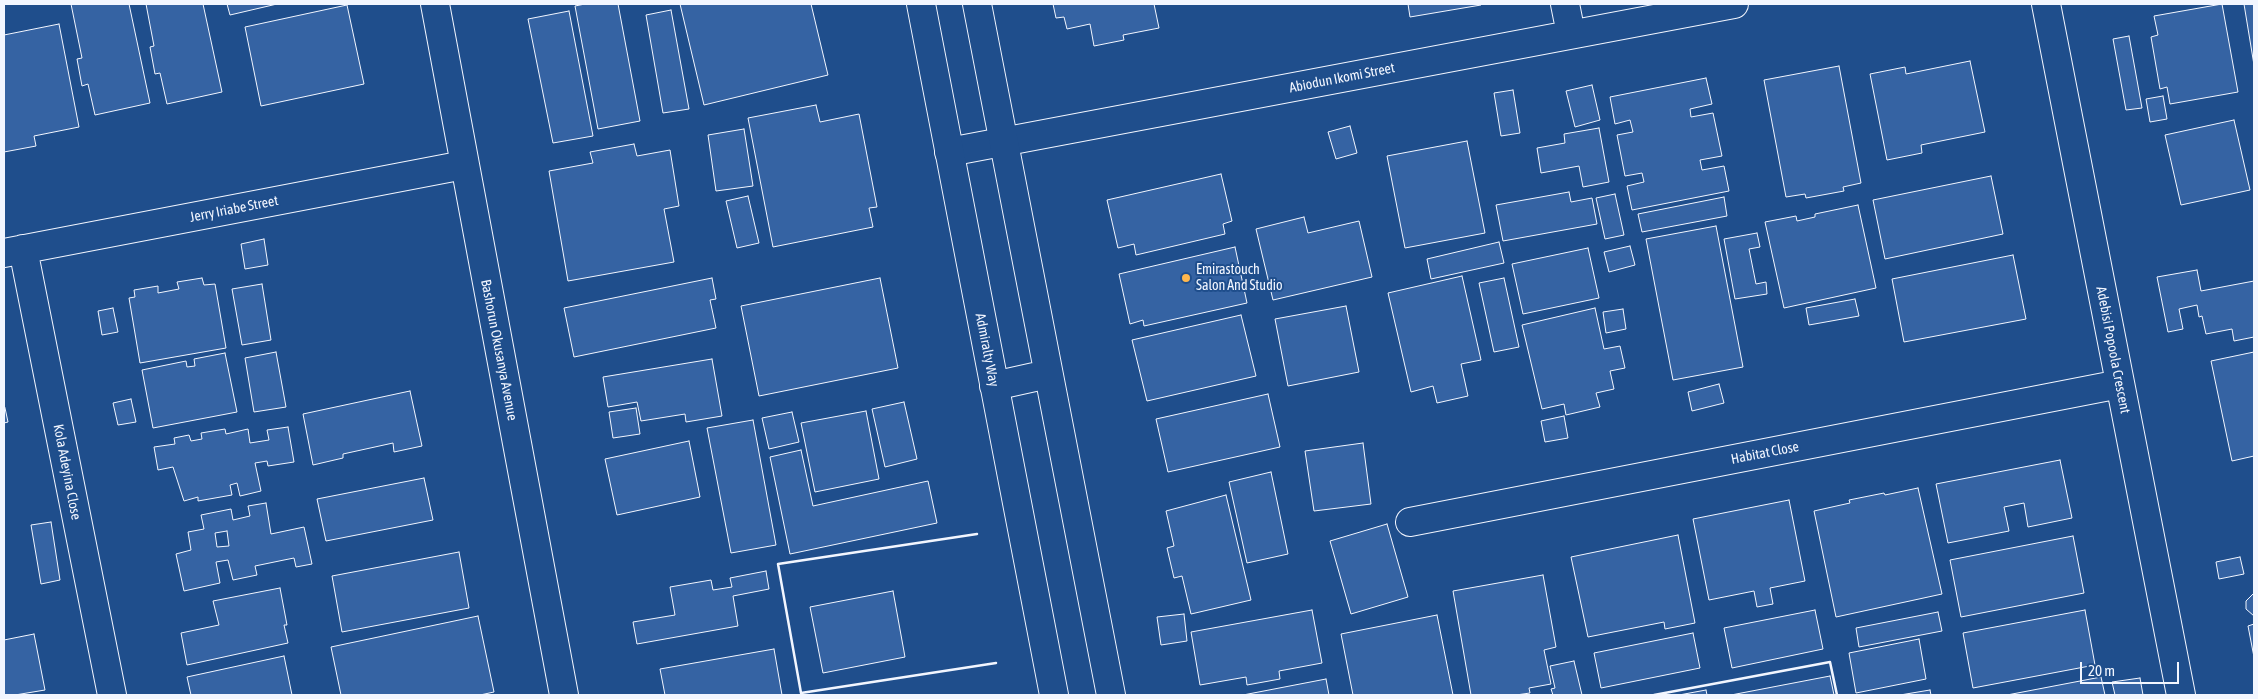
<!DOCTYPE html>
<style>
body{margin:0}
#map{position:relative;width:2258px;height:699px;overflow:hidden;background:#1f4e8c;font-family:"Asap Condensed",sans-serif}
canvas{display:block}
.frame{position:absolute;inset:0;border:5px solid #f2f6ff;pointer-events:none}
.scale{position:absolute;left:2080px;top:662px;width:99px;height:22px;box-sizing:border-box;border:2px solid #f2f6ff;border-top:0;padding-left:6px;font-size:15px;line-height:18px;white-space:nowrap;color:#f2f6ff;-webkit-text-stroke:4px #1f4e8c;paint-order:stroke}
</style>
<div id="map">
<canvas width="2258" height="699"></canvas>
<div class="frame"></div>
<div class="scale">20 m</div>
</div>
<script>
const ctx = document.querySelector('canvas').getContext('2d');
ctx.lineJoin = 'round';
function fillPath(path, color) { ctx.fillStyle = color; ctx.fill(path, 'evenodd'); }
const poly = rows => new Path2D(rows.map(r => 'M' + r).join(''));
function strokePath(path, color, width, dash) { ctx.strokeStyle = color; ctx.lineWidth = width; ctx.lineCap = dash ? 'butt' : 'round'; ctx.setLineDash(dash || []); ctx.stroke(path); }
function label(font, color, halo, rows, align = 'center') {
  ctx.font = font + ' "Asap Condensed",sans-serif'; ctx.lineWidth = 4; ctx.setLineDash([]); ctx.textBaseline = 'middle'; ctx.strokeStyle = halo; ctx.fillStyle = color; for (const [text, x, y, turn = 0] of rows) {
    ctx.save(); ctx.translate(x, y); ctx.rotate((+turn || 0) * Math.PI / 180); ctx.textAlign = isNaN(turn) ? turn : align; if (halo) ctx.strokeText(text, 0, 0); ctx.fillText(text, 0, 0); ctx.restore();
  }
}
const building = poly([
 [71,4,129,4,150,103,95,115,88,84,82,86,77,59,82,58,71,4],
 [146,4,203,4,222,92,167,104,160,73,155,74,150,47,154,46,146,4],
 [227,4,277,4,230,15,227,4],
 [585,4,618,4,640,121,598,129,575,6,585,4],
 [680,4,811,4,828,75,704,105,680,4],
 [1053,4,1154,4,1159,28,1123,35,1124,40,1094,46,1090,24,1067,29,1064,17,1056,18,1053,4],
 [1408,4,1481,4,1481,5,1410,17,1408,4],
 [2222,4,2238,92,2170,104,2167,87,2160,89,2151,37,2158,35,2154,16,2222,4],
 [2244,4,2254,4,2254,65,2244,4],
 [347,5,364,84,261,106,245,27,347,5],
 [671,10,689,109,663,113,646,15,671,10],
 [569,11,593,136,553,143,528,19,569,11],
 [59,24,79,127,34,136,36,146,4,152,4,35,59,24],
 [2129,36,2142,108,2126,110,2113,39,2129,36],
 [1970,61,1985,132,1921,145,1922,153,1887,160,1870,74,1905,67,1906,74,1970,61],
 [1839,66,1861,183,1843,187,1844,191,1806,198,1805,194,1786,197,1764,80,1839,66],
 [1706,78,1712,104,1690,109,1691,117,1713,113,1722,156,1700,160,1702,170,1724,166,1729,191,1632,210,1627,186,1644,182,1642,173,1625,176,1617,135,1633,132,1630,120,1615,124,1610,97,1706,78],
 [1592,85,1600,120,1575,127,1566,91,1592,85],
 [1513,90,1520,133,1501,136,1494,93,1513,90],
 [2163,96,2167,119,2150,122,2146,99,2163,96],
 [816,105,820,122,859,114,877,207,869,208,873,227,773,247,748,118,816,105],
 [2234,120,2250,190,2181,205,2165,135,2234,120],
 [1350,126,1357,153,1336,159,1328,132,1350,126],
 [1599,128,1609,182,1583,187,1579,166,1541,173,1537,148,1565,143,1564,134,1599,128],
 [744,129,753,186,716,191,708,135,744,129],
 [1467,141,1485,233,1405,248,1387,156,1467,141],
 [634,144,637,156,670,150,679,206,664,209,674,262,568,281,549,171,593,163,590,152,634,144],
 [1221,174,1232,221,1223,224,1225,234,1136,255,1134,244,1118,248,1107,200,1221,174],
 [1991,176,2003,234,1885,259,1873,200,1991,176],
 [1569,192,1571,202,1592,198,1597,224,1503,241,1496,205,1569,192],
 [1615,194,1624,235,1605,239,1596,198,1615,194],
 [748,196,759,243,737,248,726,201,748,196],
 [1724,197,1727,216,1642,232,1638,214,1724,197],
 [1858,205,1876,288,1784,308,1765,222,1796,216,1797,221,1815,217,1815,214,1858,205],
 [1304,217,1308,233,1359,221,1372,277,1273,300,1256,229,1304,217],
 [1716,226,1743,367,1673,380,1646,239,1716,226],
 [1757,233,1760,247,1749,249,1756,284,1766,282,1767,294,1735,299,1724,239,1757,233],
 [264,239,268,265,245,269,241,244,264,239],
 [1499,242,1504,263,1431,279,1427,259,1499,242],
 [1630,246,1635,265,1609,272,1604,252,1630,246],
 [1235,247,1247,303,1144,326,1143,320,1130,324,1119,274,1235,247],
 [1588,248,1599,298,1523,314,1512,264,1588,248],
 [2013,255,2026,319,1904,342,1892,279,2013,255],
 [2197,270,2201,291,2254,281,2254,337,2234,341,2232,329,2206,334,2202,316,2199,317,2197,305,2179,309,2183,329,2168,332,2157,277,2197,270],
 [1462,276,1481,360,1461,364,1468,396,1437,403,1433,386,1411,392,1388,293,1462,276],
 [202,278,204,285,215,284,226,348,140,363,129,298,135,297,134,290,158,286,158,293,179,289,177,282,202,278],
 [712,278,716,299,710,300,716,328,574,357,564,308,712,278],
 [880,278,898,368,759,396,741,306,880,278],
 [1504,278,1519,347,1494,352,1479,283,1504,278],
 [262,284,271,340,242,345,232,289,262,284],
 [1855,299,1859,316,1809,325,1806,308,1855,299],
 [1346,306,1359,372,1288,386,1275,319,1346,306],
 [113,308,118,332,102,335,98,311,113,308],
 [1595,308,1604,349,1620,346,1625,368,1610,371,1614,389,1596,393,1600,407,1566,415,1564,404,1542,409,1522,325,1595,308],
 [1623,309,1626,329,1606,333,1603,312,1623,309],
 [1241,315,1256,376,1147,401,1132,340,1241,315],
 [276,352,286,407,254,412,245,358,276,352],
 [2254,352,2254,456,2232,461,2211,361,2254,352],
 [225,353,237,412,153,428,142,370,186,361,187,367,195,366,194,359,225,353],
 [712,359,722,416,686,422,685,414,641,421,637,402,608,407,603,377,712,359],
 [1719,384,1724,403,1692,411,1688,392,1719,384],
 [410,391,422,446,394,452,393,443,343,454,343,458,313,465,303,414,410,391],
 [1268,394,1280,447,1168,472,1156,419,1268,394],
 [131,399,136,422,118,425,113,403,131,399],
 [904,402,917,459,885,467,872,409,904,402],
 [5,408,8,422,4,423,4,409,5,408],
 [636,408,640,434,613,438,609,412,636,408],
 [866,411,879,479,815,492,801,423,866,411],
 [792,412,799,442,769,449,762,418,792,412],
 [1564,416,1568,438,1545,442,1541,421,1564,416],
 [753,420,776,545,731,553,707,428,753,420],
 [288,427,294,462,268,466,267,461,255,463,261,491,240,496,237,483,230,485,232,495,198,501,198,497,184,501,173,467,158,470,154,447,175,444,174,438,189,435,191,441,202,439,201,433,225,429,226,434,248,429,250,443,269,440,267,430,288,427],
 [689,441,700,497,617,515,605,459,689,441],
 [1363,443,1371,504,1314,511,1305,451,1363,443],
 [801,450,813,506,928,481,937,523,790,554,770,457,801,450],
 [2060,460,2072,518,2028,527,2024,503,2004,507,2009,531,1948,543,1936,484,2060,460],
 [1271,472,1288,554,1247,563,1229,482,1271,472],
 [424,478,433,520,326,541,317,499,424,478],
 [1918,488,1942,594,1836,617,1814,511,1850,503,1849,500,1884,493,1885,495,1918,488],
 [1226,495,1251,600,1191,614,1182,576,1174,578,1167,548,1174,546,1166,511,1226,495],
 [1789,500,1805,581,1770,588,1773,604,1757,607,1754,591,1709,600,1693,519,1789,500],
 [266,503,271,534,304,527,312,564,296,567,294,558,284,560,255,566,257,575,233,580,228,560,216,562,220,583,184,591,176,554,191,550,188,532,204,529,201,515,231,509,233,520,250,516,248,506,266,503],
 [227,531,229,546,217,547,215,533,227,531],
 [51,522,60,580,41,584,31,525,51,522],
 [1387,524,1408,597,1351,614,1330,541,1387,524],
 [1678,535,1695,623,1665,629,1664,622,1588,637,1571,557,1678,535],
 [2073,536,2084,593,1961,617,1950,560,2073,536],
 [459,552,469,608,342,632,332,576,459,552],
 [2240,557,2244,574,2219,579,2216,562,2240,557],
 [766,571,769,589,733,596,738,626,637,644,633,622,675,615,670,587,711,580,713,590,732,587,730,578,766,571],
 [1543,575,1556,647,1544,650,1551,684,1529,688,1530,693,1516,695,1471,695,1453,591,1543,575],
 [280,588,287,625,284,625,288,643,187,665,181,633,219,625,213,601,280,588],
 [893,591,905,657,823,673,810,607,893,591],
 [2254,593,2254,616,2246,609,2246,601,2254,593],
 [1312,610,1322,663,1279,671,1280,679,1247,685,1246,677,1200,685,1191,632,1312,610],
 [1815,610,1823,649,1732,668,1724,628,1815,610],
 [2085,610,2095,665,1973,688,1963,633,2085,610],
 [1938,612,1942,631,1859,647,1856,628,1938,612],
 [1184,614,1187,641,1161,645,1157,617,1184,614],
 [1437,615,1453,695,1353,695,1341,634,1437,615],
 [478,616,494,692,480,695,341,695,331,647,478,616],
 [2254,624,2254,657,2248,626,2254,624],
 [1693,633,1700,668,1601,688,1594,653,1693,633],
 [34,634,45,690,15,695,4,695,4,640,34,634],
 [1919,639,1926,679,1856,693,1849,653,1919,639],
 [774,649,782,695,665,695,660,669,774,649],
 [284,656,292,695,191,695,187,677,284,656],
 [1574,661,1582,695,1553,695,1551,689,1555,688,1550,666,1574,661],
 [1830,676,1834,695,1731,695,1830,676],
 [2101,677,2105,695,2007,695,2101,677],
 [2140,678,2143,695,2115,695,2112,682,2140,678],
 [1326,679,1329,695,1243,695,1326,679],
 [1706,690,1707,695,1679,695,1706,690],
 [1930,690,1931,695,1900,695,1930,690]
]);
fillPath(building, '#3563a3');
strokePath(building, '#f2f6ff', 1);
const minor = poly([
 [435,4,564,695],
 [1565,4,1571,34],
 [2046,4,2181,695],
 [949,152,1734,4],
 [23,249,112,695],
 [4,253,464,165],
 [1410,522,2120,384]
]);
const major = poly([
 [921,4,1054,695],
 [977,4,1111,695],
 [994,386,1048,374]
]);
strokePath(minor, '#f2f6ff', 30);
strokePath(major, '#f2f6ff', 30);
strokePath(minor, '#1f4e8c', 28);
strokePath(major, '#1f4e8c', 28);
strokePath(poly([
 [977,534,778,564,801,693,996,663],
 [1654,695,1830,662,1837,695]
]), '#f2f6ff', 2.5);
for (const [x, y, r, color] of [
 [1186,278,5,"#ffb74d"]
]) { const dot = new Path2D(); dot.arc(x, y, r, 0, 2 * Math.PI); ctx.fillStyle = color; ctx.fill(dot); strokePath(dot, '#1f4e8c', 2); }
label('14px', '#f2f6ff', '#1f4e8c', [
 ["Abiodun Ikomi Street",1342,78,-11],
 ["Jerry Iriabe Street",234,209,-11],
 ["Bashorun Okusanya Avenue",499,350,79],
 ["Admiralty Way",987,350,79],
 ["Adebisi Popoola Crescent",2113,350,79],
 ["Habitat Close",1765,453,-11],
 ["Kola Adeyina Close",67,472,79]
]);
label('14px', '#f2f6ff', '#1f4e8c', [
 ["Emirastouch",1196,270],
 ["Salon And Studio",1196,286]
], 'left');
</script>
